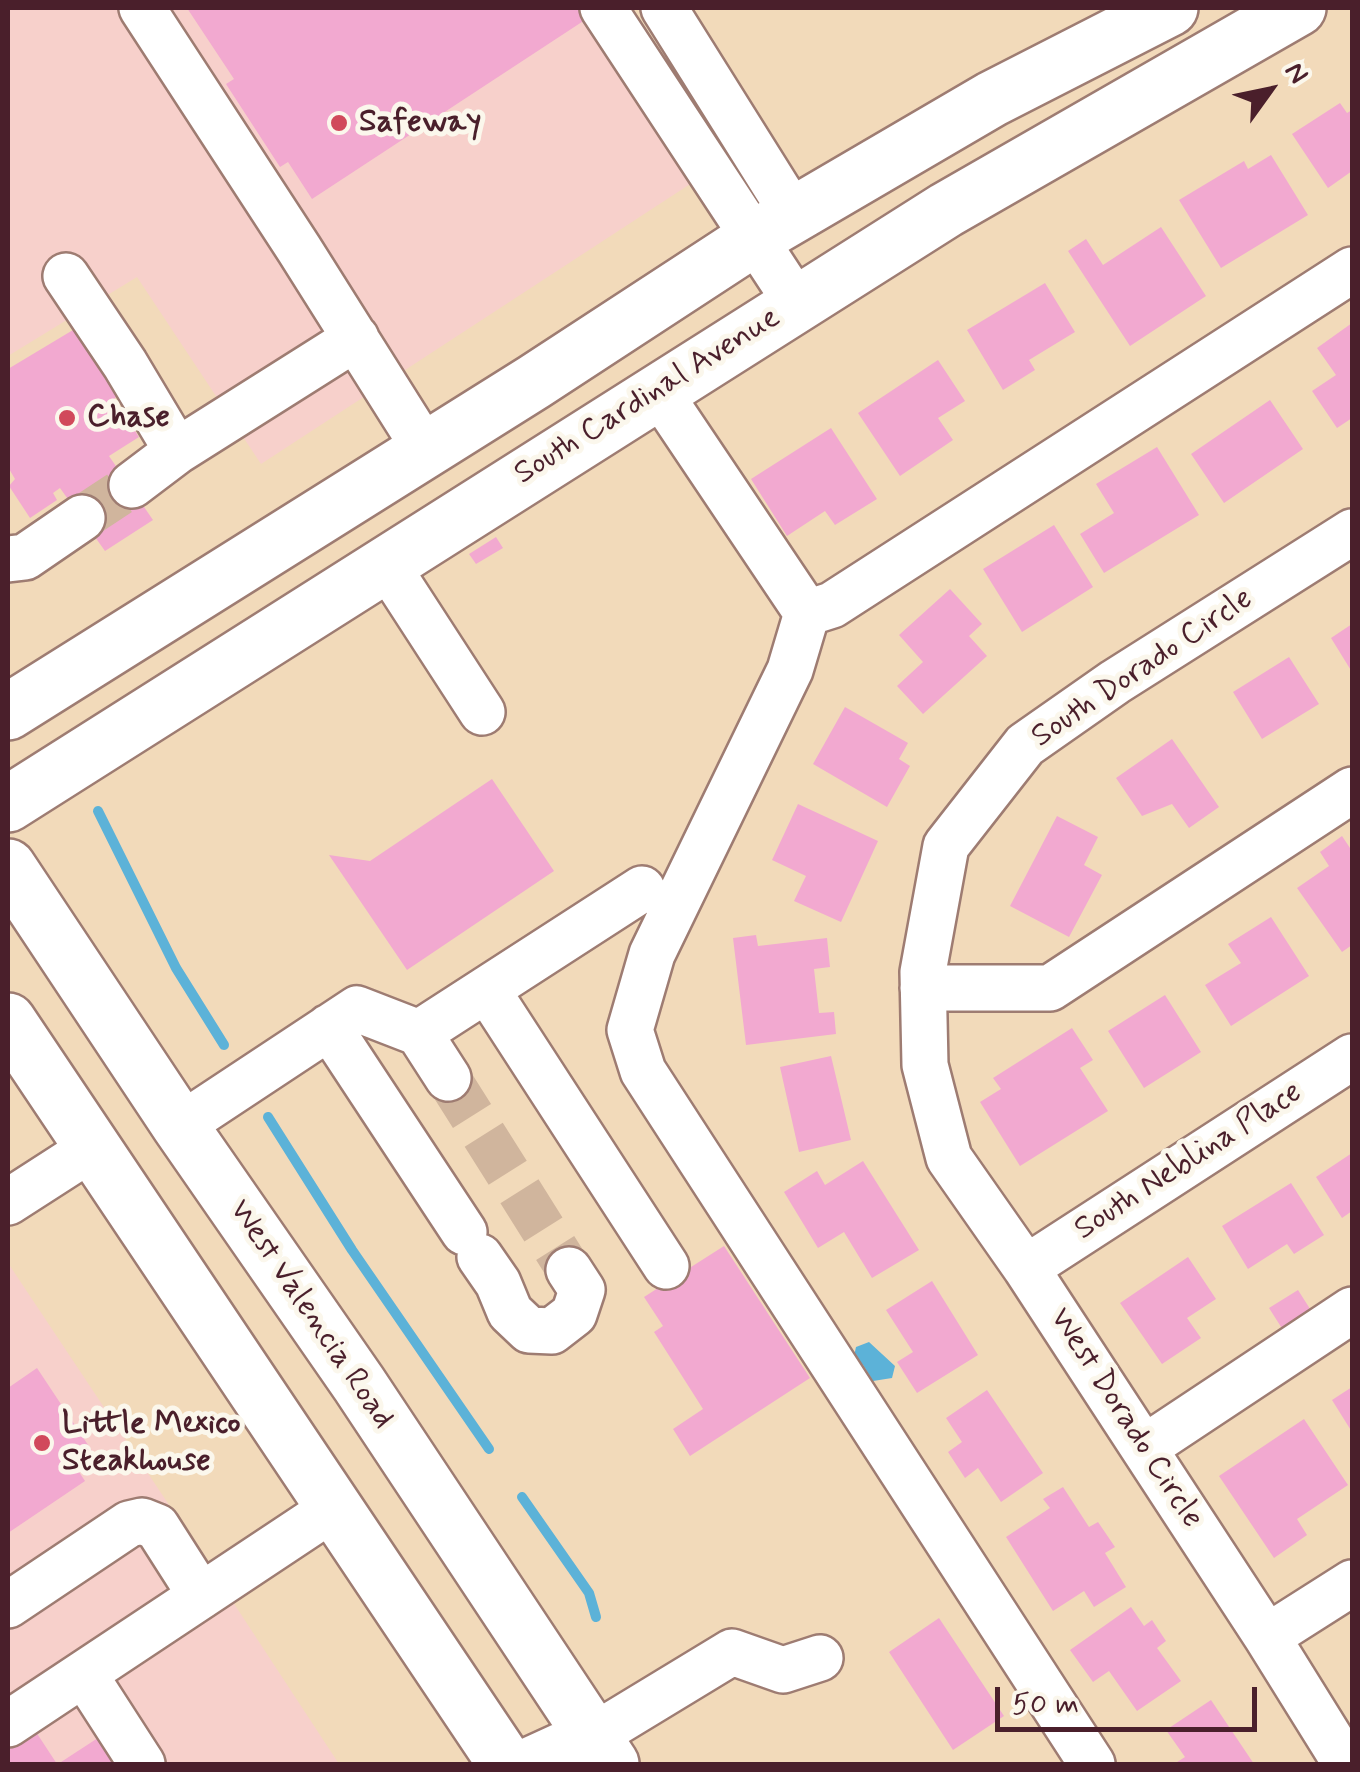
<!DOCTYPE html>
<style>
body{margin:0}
#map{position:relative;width:1360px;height:1772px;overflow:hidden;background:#f2daba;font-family:Mynerve,sans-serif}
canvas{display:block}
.frame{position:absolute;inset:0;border:10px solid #4a1f2b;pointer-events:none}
.north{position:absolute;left:1220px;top:40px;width:100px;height:100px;-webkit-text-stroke:8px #fbf7ec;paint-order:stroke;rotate:57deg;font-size:28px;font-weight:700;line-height:40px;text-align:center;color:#4a1f2b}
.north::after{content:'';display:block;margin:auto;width:35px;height:45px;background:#4a1f2b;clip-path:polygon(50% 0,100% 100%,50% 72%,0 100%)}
.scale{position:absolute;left:995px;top:1687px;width:262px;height:45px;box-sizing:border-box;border:5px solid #4a1f2b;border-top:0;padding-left:12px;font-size:30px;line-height:35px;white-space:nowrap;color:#4a1f2b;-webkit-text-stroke:8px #fbf7ec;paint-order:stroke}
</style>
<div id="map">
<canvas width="1360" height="1772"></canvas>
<div class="frame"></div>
<div class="north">N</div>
<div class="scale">50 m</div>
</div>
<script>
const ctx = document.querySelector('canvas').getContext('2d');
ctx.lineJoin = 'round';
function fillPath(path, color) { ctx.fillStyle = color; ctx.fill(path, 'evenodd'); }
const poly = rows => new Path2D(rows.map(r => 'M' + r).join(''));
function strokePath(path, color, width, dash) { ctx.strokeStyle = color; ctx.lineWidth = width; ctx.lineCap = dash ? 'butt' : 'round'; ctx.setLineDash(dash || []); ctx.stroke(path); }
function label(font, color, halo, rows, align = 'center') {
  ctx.font = font + ' Mynerve,sans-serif'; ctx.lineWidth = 10; ctx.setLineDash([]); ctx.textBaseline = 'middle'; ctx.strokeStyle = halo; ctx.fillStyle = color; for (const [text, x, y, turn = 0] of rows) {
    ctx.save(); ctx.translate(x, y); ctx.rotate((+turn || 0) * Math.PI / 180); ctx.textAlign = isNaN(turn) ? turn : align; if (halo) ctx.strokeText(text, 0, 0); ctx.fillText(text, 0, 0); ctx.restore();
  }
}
fillPath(poly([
 [8,8,627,8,727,160,261,464,137,277,8,356],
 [8,1263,189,1535,339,1764,8,1764]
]), '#f7d0cb');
fillPath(poly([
 [869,1342,895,1366,892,1378,873,1381,863,1365,857,1362,854,1356,856,1347]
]), '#5cb2d8');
strokePath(poly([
 [98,811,176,968,224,1045],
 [268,1117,352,1250,489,1449],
 [522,1497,589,1593,596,1617]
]), '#5cb2d8', 10);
fillPath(poly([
 [187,8,586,8,591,16,312,199,288,162,280,167,226,84,234,79],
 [1340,103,1347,113,1352,110,1352,171,1328,188,1292,134],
 [1271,155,1308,215,1221,268,1179,200,1244,161,1248,169],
 [1161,227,1206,296,1130,346,1068,251,1086,239,1103,265],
 [1045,283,1075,332,1029,360,1035,370,1003,390,967,330],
 [1352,323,1352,418,1337,428,1312,391,1336,375,1317,348],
 [78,327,121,393,114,399,139,437,109,456,153,520,105,551,60,488,53,493,57,500,30,518,9,486,15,479,8,467,8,369],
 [938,360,965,401,938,418,953,440,900,476,858,413],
 [1270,400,1303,449,1224,503,1191,454],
 [831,428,877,499,835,525,825,511,787,536,751,479],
 [1157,447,1199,515,1104,573,1080,534,1114,513,1096,484],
 [1054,525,1093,587,1022,632,983,569],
 [496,537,503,548,476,564,469,554],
 [950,589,982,624,969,636,987,656,923,714,897,686,923,662,899,635],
 [1352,624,1352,672,1331,638],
 [1289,657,1319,704,1262,739,1233,692],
 [845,707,908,743,899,759,910,766,887,807,813,764],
 [1172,739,1219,807,1189,828,1172,804,1142,816,1116,778],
 [492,779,554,871,407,970,329,855,370,861],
 [798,804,878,841,841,922,794,901,806,876,772,860],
 [1057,816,1098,837,1084,865,1102,875,1069,937,1010,906],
 [1342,836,1352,851,1352,945,1342,952,1297,888,1329,866,1320,852],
 [1271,917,1309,976,1231,1026,1205,985,1241,963,1228,944],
 [756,935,758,946,827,938,830,967,814,969,819,1013,834,1012,836,1034,746,1045,733,938],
 [1165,995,1201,1052,1144,1088,1108,1031],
 [1072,1028,1093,1060,1080,1068,1108,1111,1020,1166,980,1102,1001,1089,993,1078],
 [831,1056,851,1140,799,1152,780,1067],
 [1352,1153,1352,1211,1342,1218,1316,1177],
 [863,1161,919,1250,872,1278,844,1232,818,1248,784,1192,817,1171,825,1185],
 [1291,1183,1324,1235,1294,1254,1287,1244,1248,1269,1222,1226],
 [724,1246,810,1378,690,1456,673,1429,703,1409,654,1332,663,1326,644,1297],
 [1188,1257,1216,1299,1187,1318,1201,1338,1162,1364,1120,1303],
 [932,1281,978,1355,917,1393,897,1362,913,1352,886,1310],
 [1298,1290,1312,1312,1283,1330,1269,1308],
 [37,1368,98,1460,79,1472,85,1481,8,1533,8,1388],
 [1352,1387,1352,1432,1332,1400],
 [987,1390,1043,1473,1001,1502,978,1468,965,1478,948,1452,962,1442,946,1418],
 [1304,1419,1348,1485,1297,1519,1307,1535,1274,1558,1219,1476],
 [1063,1487,1089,1527,1098,1522,1115,1547,1105,1553,1126,1587,1094,1607,1084,1591,1053,1611,1006,1537,1050,1508,1043,1499],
 [1131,1607,1144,1626,1152,1620,1166,1641,1157,1648,1181,1681,1137,1711,1109,1671,1093,1682,1070,1650],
 [939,1618,1004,1716,953,1750,889,1652],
 [1211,1700,1254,1764,1174,1764,1185,1757,1166,1730],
 [36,1732,57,1764,8,1764,8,1750],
 [104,1734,124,1764,58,1764]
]), '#f2a9d0');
strokePath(poly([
 [82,518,132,485],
 [448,1078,569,1270]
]), '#d0b59d', 45, [45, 22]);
const minor = poly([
 [142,8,299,249,425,449],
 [603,8,796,302],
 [664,8,793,214],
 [66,276,125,364,177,451,356,338],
 [658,391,807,613,790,670,652,954,630,1030,643,1071,1092,1764],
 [132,485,177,451],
 [8,559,25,557,82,518],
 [386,564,482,712],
 [807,613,832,605,1352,270],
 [923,988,1050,988,1352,790],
 [487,990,666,1266],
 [329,1027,464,1232],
 [419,1033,448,1078],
 [180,1126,357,1009,419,1033,642,889],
 [8,1202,92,1148],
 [480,1257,498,1283,510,1312,529,1330,552,1331,574,1314,582,1290,569,1270],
 [1026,1268,1352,1057],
 [1144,1448,1352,1310],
 [8,1605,129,1524,142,1521,157,1527,201,1596],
 [1267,1637,1352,1583],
 [84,1674,142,1764],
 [8,1724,335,1507],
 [592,1737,732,1652,783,1670,820,1658],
 [1346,1764,1267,1637,1026,1268,949,1158,925,1065,923,972,946,846,1025,745,1115,682,1352,532]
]);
const major = poly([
 [8,712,534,382,756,237,992,99,1170,8],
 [8,804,946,210,1298,8],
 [8,867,180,1126,359,1384,611,1764],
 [8,1021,506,1764],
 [533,1764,592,1737]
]);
strokePath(minor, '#9e7c72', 50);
strokePath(major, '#9e7c72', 60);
strokePath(minor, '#fff', 45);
strokePath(major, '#fff', 55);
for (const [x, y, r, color] of [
 [339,123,10,"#d1495b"],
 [67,418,10,"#d1495b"],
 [42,1443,10,"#d1495b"]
]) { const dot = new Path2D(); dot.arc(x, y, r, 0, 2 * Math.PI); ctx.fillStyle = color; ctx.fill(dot); strokePath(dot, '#fbf7ec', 4); }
label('bold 32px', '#4a1f2b', '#fbf7ec', [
 ["Safeway",359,123],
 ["Chase",87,418],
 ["Little Mexico",62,1425],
 ["Steakhouse",62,1462]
], 'left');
label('32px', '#4a1f2b', '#fbf7ec', [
 ["South Cardinal Avenue",648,397,-32],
 ["South Dorado Circle",1143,669,-34],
 ["South Neblina Place",1189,1162,-33],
 ["West Valencia Road",310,1315,56],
 ["West Dorado Circle",1125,1419,57]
]);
</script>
